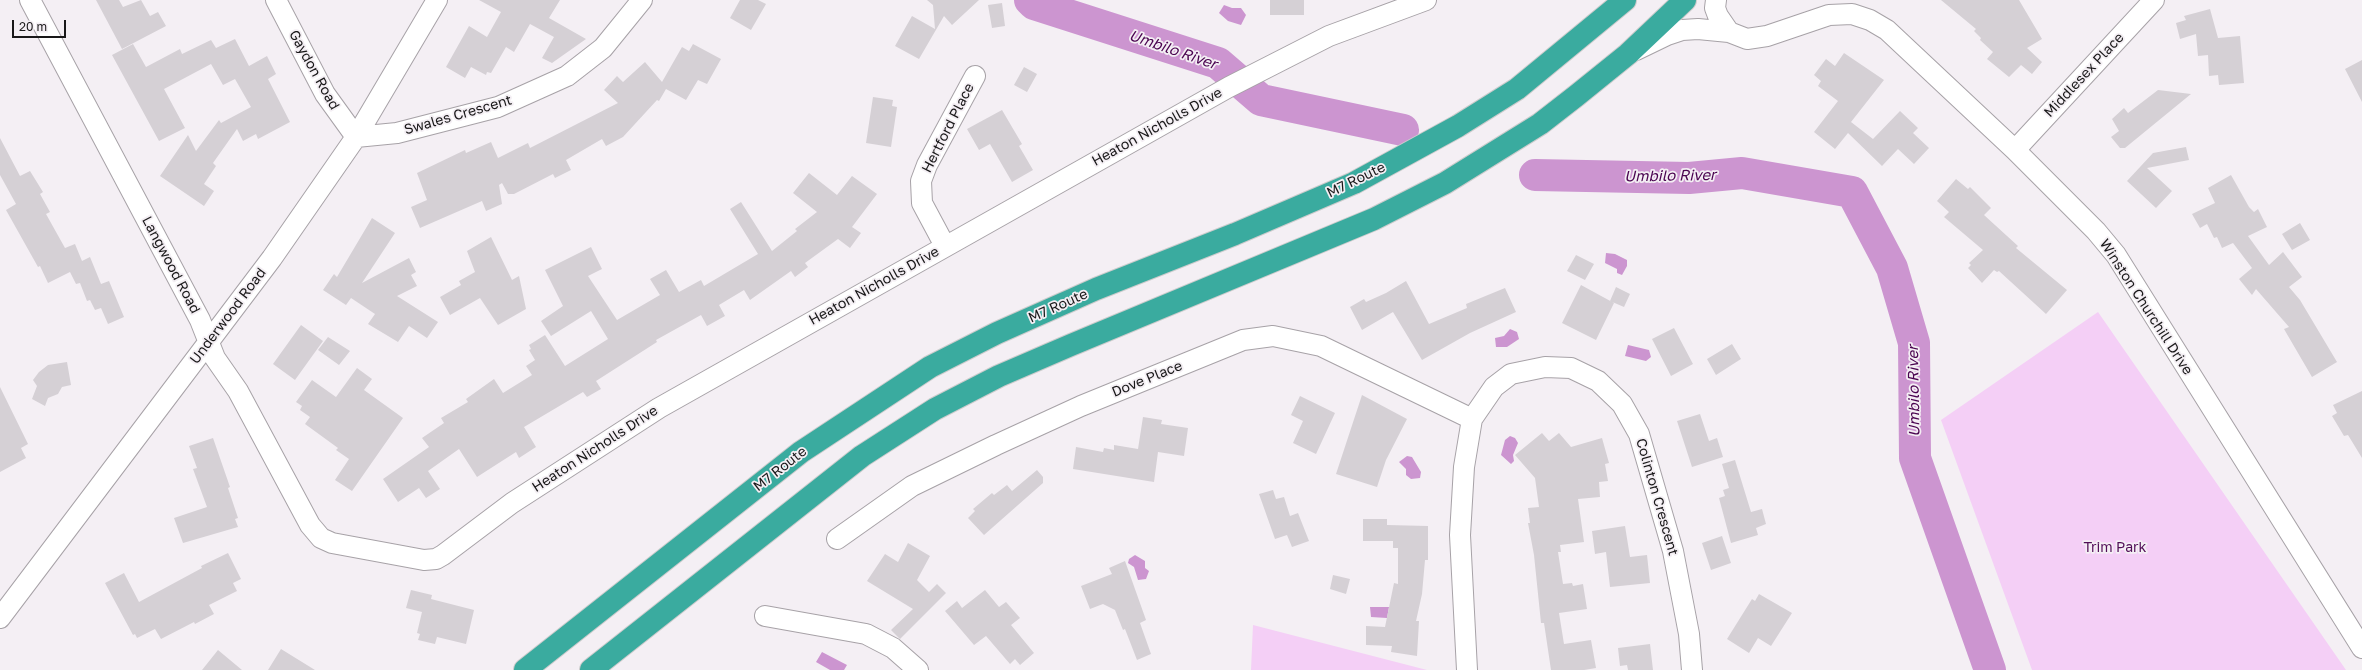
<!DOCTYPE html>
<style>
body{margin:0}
#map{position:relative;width:2362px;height:670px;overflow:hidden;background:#f4eff4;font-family:"Golos Text",sans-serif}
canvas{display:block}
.scale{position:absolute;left:12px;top:20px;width:54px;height:18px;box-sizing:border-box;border:2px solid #191819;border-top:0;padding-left:5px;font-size:12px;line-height:14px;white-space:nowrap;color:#191819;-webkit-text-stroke:3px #f4eff4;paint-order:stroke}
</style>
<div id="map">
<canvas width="2362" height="670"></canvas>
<div class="scale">20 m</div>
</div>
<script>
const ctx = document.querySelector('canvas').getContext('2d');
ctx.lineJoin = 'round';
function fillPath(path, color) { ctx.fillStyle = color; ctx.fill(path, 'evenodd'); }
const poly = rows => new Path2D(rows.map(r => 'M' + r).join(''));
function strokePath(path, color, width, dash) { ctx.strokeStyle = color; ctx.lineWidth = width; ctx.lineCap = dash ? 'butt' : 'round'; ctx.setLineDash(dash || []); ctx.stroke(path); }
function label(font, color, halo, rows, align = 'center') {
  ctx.font = font + ' "Golos Text",sans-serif'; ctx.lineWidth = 3.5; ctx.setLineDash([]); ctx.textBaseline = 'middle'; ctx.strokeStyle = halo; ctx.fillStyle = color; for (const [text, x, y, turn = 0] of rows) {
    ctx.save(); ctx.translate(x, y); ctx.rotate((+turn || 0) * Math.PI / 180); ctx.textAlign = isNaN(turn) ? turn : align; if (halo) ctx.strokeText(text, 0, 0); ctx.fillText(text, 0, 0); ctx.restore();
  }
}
fillPath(poly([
 [2098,312,2346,670,2032,670,1941,420],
 [1253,625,1427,670,1251,670]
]), '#f4cff6');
fillPath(poly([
 [1224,5,1232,8,1241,8,1246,15,1241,25,1228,21,1219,13],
 [1606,253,1615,254,1627,260,1627,266,1622,275,1617,273,1617,269,1605,263],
 [1510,329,1517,332,1519,339,1507,347,1496,347,1495,338,1504,336],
 [1628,345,1649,350,1651,357,1646,361,1625,356],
 [1510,436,1515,438,1518,443,1513,455,1514,461,1511,464,1501,455,1505,440],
 [1407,456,1412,457,1421,472,1420,478,1411,479,1406,475,1406,469,1399,462],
 [1135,555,1145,561,1145,568,1149,571,1146,579,1138,580,1134,567,1128,563,1129,559],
 [1370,607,1389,607,1387,618,1371,617],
 [822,652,847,665,844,670,830,670,816,662]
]), '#cc95d0');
strokePath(poly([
 [1030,0,1034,4,1218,63,1261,100,1403,130],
 [1535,175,1689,178,1742,173,1852,192,1892,268,1914,343,1915,458,1990,670]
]), '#cc95d0', 32);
fillPath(poly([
 [96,0,119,0,123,7,141,0,150,16,158,12,166,26,122,49],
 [479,0,560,0,549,18,586,39,552,63,542,58,554,37,530,24,514,52,506,47,491,73,487,72,486,75,471,67,465,78,446,67,469,26,487,37,501,12],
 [740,0,758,0,766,4,751,30,730,18],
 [927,0,979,0,952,25,944,16,919,59,895,46,912,16,935,29,933,5],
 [1270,0,1304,0,1304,15,1270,15],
 [1941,0,2019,0,2042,39,2027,48,2042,62,2032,74,2021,65,2009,77,1987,59,1993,52,1980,40,1981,38,1974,31,1976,29],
 [1002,3,1005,26,992,28,988,5],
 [2210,9,2218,38,2240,36,2244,83,2219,85,2218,75,2209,76,2208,55,2198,56,2196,34,2180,39,2176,23,2186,20,2184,16],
 [235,39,249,66,267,56,276,74,268,79,290,122,258,139,256,134,243,141,237,129,213,163,216,166,204,184,214,191,204,206,160,176,188,135,196,151,219,120,221,123,251,107,235,79,223,85,211,64,164,89,185,128,159,141,112,55,133,44,146,67,180,49,182,54,211,40,216,48],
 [693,44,721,59,707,84,698,80,686,100,666,89,659,101,657,100,623,137,606,146,602,139,566,160,571,170,555,178,553,174,514,194,508,194,502,183,499,185,502,204,486,211,482,201,420,228,411,207,427,200,417,173,465,150,466,153,491,142,498,158,528,143,530,148,618,103,604,90,617,76,623,82,645,62,662,82,682,47,689,51],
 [1844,53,1884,80,1851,122,1873,139,1900,111,1918,128,1913,133,1929,148,1914,164,1898,149,1882,166,1848,133,1835,149,1814,132,1838,101,1818,86,1821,81,1814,75,1826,59,1835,66],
 [2362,60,2362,102,2345,69],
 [1024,67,1037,74,1027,92,1014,85],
 [2158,90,2191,94,2125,148,2120,148,2111,137,2119,131,2112,119,2124,108,2128,113],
 [873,97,893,100,892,106,897,107,891,147,866,143],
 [1002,110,1022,144,1019,146,1033,170,1012,182,990,144,979,150,967,129],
 [0,138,20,176,30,171,43,192,40,194,50,212,46,214,65,248,75,244,82,261,90,257,101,284,109,281,124,317,108,324,101,308,95,310,90,300,87,301,80,283,76,284,70,272,48,283,40,266,38,267,6,210,16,204,0,175],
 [2186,147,2189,160,2147,168,2172,191,2156,208,2127,181,2153,153],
 [809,173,837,195,852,176,877,194,852,227,861,233,850,248,838,239,805,263,808,267,795,277,791,271,750,300,744,290,719,305,725,316,707,326,701,315,656,340,657,342,596,381,601,389,587,397,583,392,524,427,536,447,519,458,516,452,477,477,459,449,428,471,440,489,426,498,419,488,398,502,383,479,429,447,422,438,444,423,441,418,468,402,466,399,494,379,503,393,532,375,526,366,535,360,529,350,531,349,529,345,545,335,565,366,608,339,591,311,551,336,541,321,563,306,545,270,591,247,602,269,588,276,617,320,660,295,650,279,666,270,679,292,701,280,704,286,758,254,730,209,741,202,772,251,797,231,795,229,817,212,793,193],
 [2231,175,2249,207,2254,212,2258,209,2267,227,2248,236,2269,265,2283,252,2302,277,2289,287,2300,300,2337,362,2312,377,2284,329,2289,327,2256,289,2252,295,2239,279,2252,268,2233,243,2222,248,2217,237,2214,238,2207,224,2200,228,2192,214,2215,203,2208,188],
 [1956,179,1968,189,1970,187,1991,208,1984,215,2018,246,2016,248,2067,290,2046,314,1999,271,1997,272,1994,270,1982,283,1968,268,1971,265,1969,263,1983,250,1944,217,1949,212,1937,201],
 [372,218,395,233,362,283,409,258,416,272,411,275,417,286,397,296,438,322,427,338,409,326,398,342,368,324,375,314,351,298,346,305,323,290,334,274,337,277],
 [2300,223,2310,240,2292,250,2282,234],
 [491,237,512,280,519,276,526,309,498,325,480,298,450,315,440,297,461,285,459,281,475,272,467,251],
 [1576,255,1594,264,1585,280,1567,271],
 [1406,281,1429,324,1467,308,1466,304,1505,288,1516,312,1470,333,1422,360,1393,312,1362,330,1350,307,1364,299,1366,302,1386,293],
 [1581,285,1614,303,1596,340,1562,323],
 [1616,287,1630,294,1624,307,1610,301],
 [301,325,323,341,295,380,273,364],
 [1674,328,1693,364,1671,376,1652,339],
 [328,337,350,351,339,365,318,350],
 [1732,344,1741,359,1716,375,1707,359],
 [67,362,71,385,62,387,58,394,48,398,45,406,32,399,37,386,33,380,39,372,48,365],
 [357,368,372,379,364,390,403,418,352,491,335,480,349,459,336,450,338,448,305,424,310,417,300,410,302,406,296,402,312,380,336,397],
 [0,387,28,444,21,448,26,458,0,472],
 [2362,391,2362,458,2348,435,2344,436,2332,416,2337,413,2333,405],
 [1362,395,1407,419,1386,460,1377,487,1336,474],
 [1300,396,1335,413,1316,454,1293,443,1303,421,1291,415],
 [1700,414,1709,441,1717,438,1723,457,1692,467,1677,421],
 [1143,417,1162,420,1161,424,1188,428,1184,456,1158,452,1154,482,1073,469,1076,447,1103,452,1104,448,1114,450,1114,445,1138,449],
 [1542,433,1549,441,1559,433,1571,447,1602,438,1609,463,1605,464,1608,481,1599,482,1600,497,1578,499,1584,542,1560,545,1561,552,1558,552,1563,584,1572,583,1573,586,1583,584,1587,609,1559,613,1564,644,1591,640,1596,668,1584,670,1551,670,1544,623,1541,623,1534,555,1528,523,1530,523,1528,508,1539,507,1535,478,1515,455],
 [213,438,230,487,228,488,238,518,235,519,238,527,183,543,174,518,207,507,193,469,197,468,189,446],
 [1735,460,1751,512,1762,509,1766,524,1756,528,1758,535,1731,543,1719,498,1725,496,1723,490,1729,488,1722,464],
 [1037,470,1043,477,1043,483,984,535,968,518,975,511,973,509,992,493,994,495,1007,485,1012,491],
 [1273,490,1276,499,1284,497,1290,516,1298,513,1309,541,1292,547,1287,535,1275,539,1259,494],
 [1363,519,1387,519,1387,525,1428,526,1428,560,1425,560,1422,594,1416,621,1419,621,1417,656,1391,652,1392,646,1366,645,1366,626,1385,627,1394,583,1398,584,1398,548,1393,548,1393,541,1363,541],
 [1625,526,1630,557,1647,555,1650,583,1610,587,1606,552,1595,554,1592,531],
 [1722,536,1731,563,1711,570,1702,543],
 [908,543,930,556,917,580,929,592,937,584,946,593,900,639,891,630,913,609,867,581,885,554,898,562],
 [228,553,241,579,233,583,237,591,209,605,214,614,195,624,194,622,161,639,155,629,137,638,135,634,133,635,105,583,124,573,139,602,202,568,201,566],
 [1125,561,1146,620,1140,623,1151,654,1137,660,1125,629,1123,630,1115,610,1103,604,1090,609,1081,586,1112,574,1109,568],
 [1333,575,1350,579,1346,594,1330,589],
 [411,590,432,595,431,599,474,610,466,644,437,637,435,644,418,640,420,634,417,633,422,612,406,608],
 [985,590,999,607,1006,602,1020,618,1011,625,1034,653,1020,665,1015,659,1010,664,986,636,974,645,945,611,957,601,962,608],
 [1759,594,1792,613,1771,646,1758,638,1749,653,1727,639,1752,599,1755,601],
 [1650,644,1653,670,1628,670,1627,665,1620,666,1618,648],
 [281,649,315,670,268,670],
 [218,650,242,670,202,670]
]), '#d5d0d5');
const street = poly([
 [30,0,200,320,215,358,238,391,310,525,321,538,332,543,424,560,436,559,443,555,512,503,659,408,1229,87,1329,36,1426,0],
 [276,0,325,94,356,137,397,133,498,107,567,76,603,48,642,0],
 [1716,0,1715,8,1718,16,1729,32],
 [1636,50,1667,35,1682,30,1698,29,1729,32,1747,39,1767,36,1829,15,1852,14,1870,20,1887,30,2015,150,2096,231,2116,255,2362,648],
 [2015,150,2154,0],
 [945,246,922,203,921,181,927,165,975,76],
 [837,539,912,486,996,445,1081,406,1243,340,1273,336,1321,346,1472,419],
 [765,616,866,634,893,648,918,670],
 [0,618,272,258,356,137,437,0],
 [1467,670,1460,535,1464,467,1472,419,1494,387,1511,374,1545,367,1571,368,1598,381,1622,404,1639,434,1673,551,1689,634,1692,670]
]);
const highway = poly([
 [525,670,801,452,930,367,997,333,1096,289,1235,234,1354,183,1458,126,1517,89,1625,0],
 [591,670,862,456,935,409,999,376,1071,345,1374,219,1445,183,1540,124,1576,96,1628,54,1685,0]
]);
strokePath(street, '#a7a2a7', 22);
strokePath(highway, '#ccc', 24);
strokePath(street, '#fff', 20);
strokePath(highway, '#3aab9f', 22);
label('14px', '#191819', '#f4eff4', [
 ["Gaydon Road",314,70,61],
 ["Middlesex Place",2084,75,-47],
 ["Swales Crescent",458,115,-16],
 ["Heaton Nicholls Drive",1157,127,-29],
 ["Hertford Place",948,128,-63],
 ["M7 Route",1356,180,-26],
 ["Langwood Road",171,265,62],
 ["Heaton Nicholls Drive",874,286,-29],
 ["M7 Route",1058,306,-24],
 ["Winston Churchill Drive",2146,307,57],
 ["Underwood Road",228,316,-53],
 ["Dove Place",1147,379,-22],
 ["Heaton Nicholls Drive",595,449,-33],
 ["M7 Route",780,469,-38],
 ["Colinton Crescent",1657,497,74]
]);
label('14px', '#510e57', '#f4eff4', [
 ["Trim Park",2115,548]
]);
label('italic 15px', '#4a0450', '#f4eff4', [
 ["Umbilo River",1173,50,19],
 ["Umbilo River",1670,176,-1],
 ["Umbilo River",1914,391,-91]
]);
</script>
